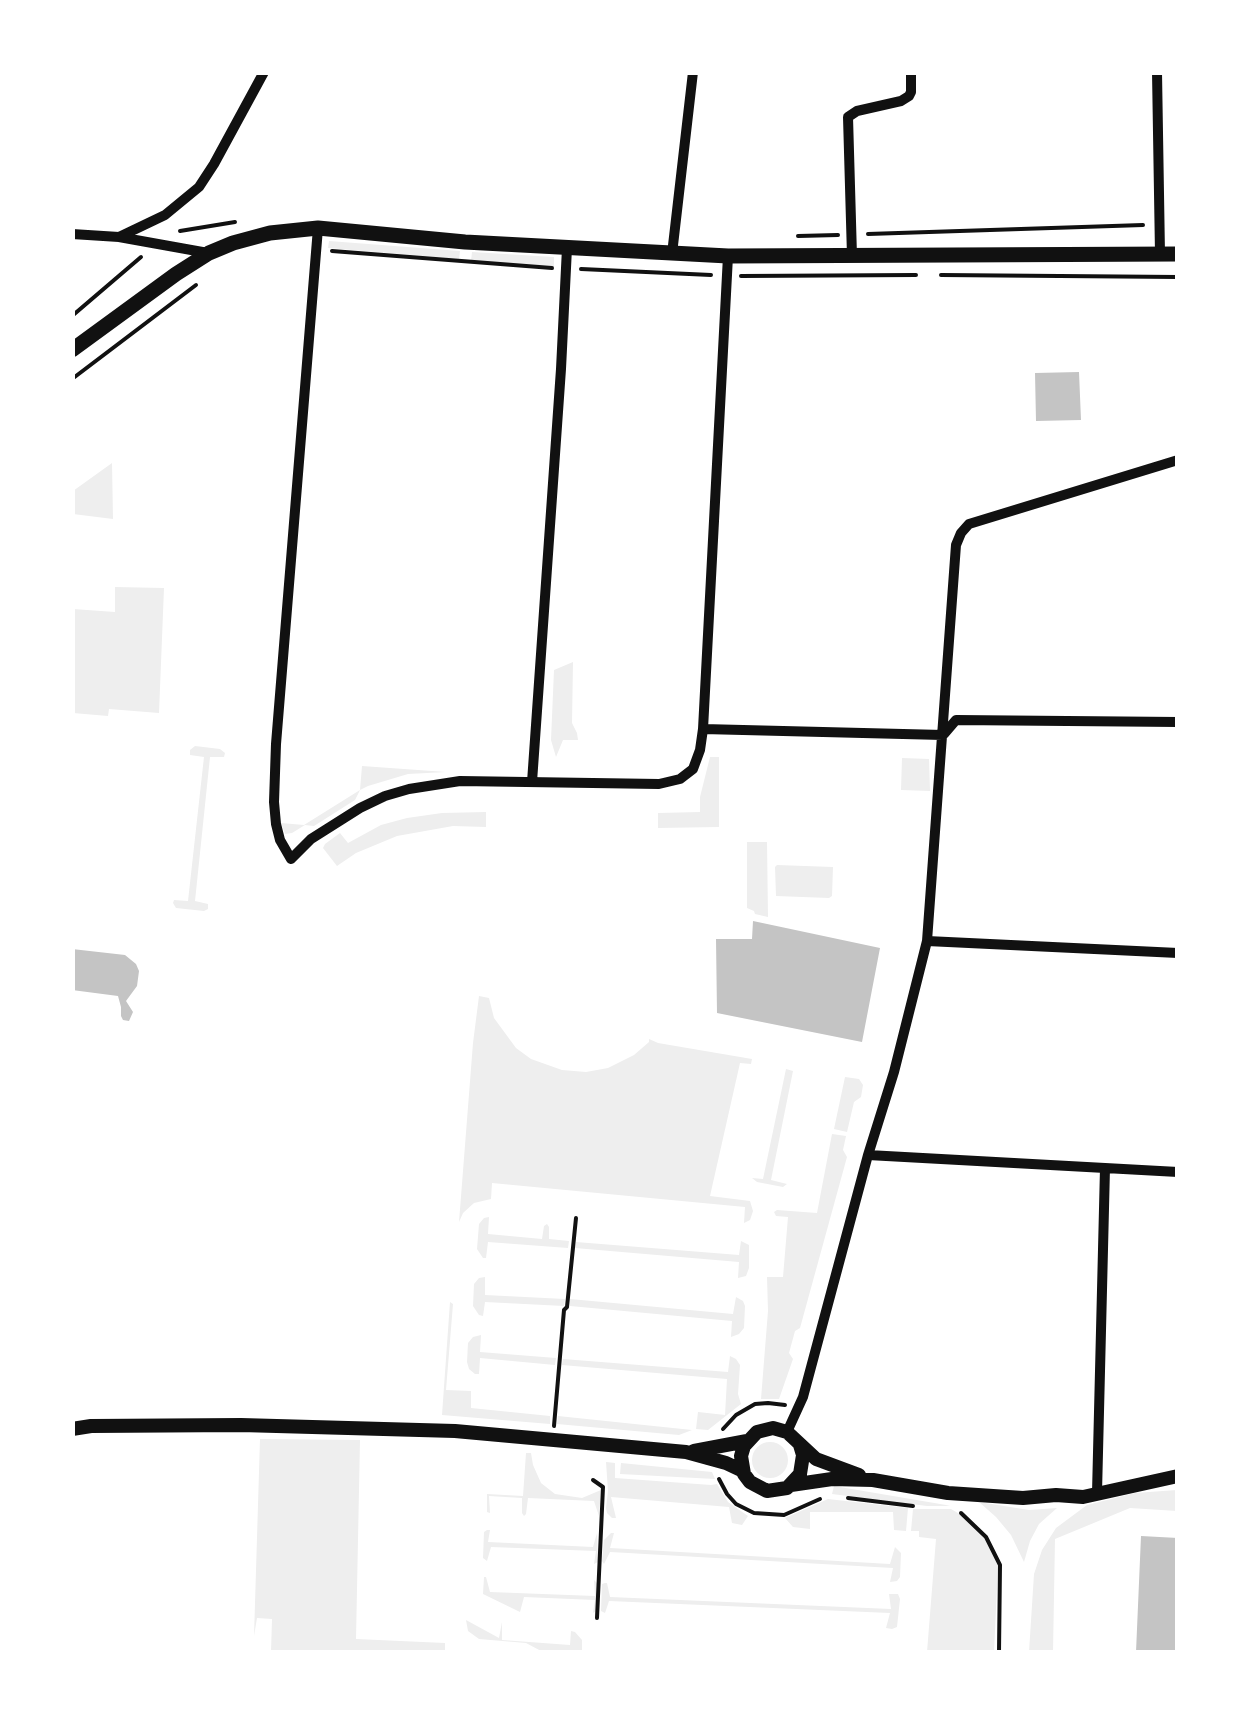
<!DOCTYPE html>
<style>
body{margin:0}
#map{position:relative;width:1250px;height:1725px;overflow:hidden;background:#fff;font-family:Georgia,serif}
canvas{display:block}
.frame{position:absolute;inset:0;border:75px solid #fff;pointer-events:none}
</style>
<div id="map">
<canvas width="1250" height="1725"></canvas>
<div class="frame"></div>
</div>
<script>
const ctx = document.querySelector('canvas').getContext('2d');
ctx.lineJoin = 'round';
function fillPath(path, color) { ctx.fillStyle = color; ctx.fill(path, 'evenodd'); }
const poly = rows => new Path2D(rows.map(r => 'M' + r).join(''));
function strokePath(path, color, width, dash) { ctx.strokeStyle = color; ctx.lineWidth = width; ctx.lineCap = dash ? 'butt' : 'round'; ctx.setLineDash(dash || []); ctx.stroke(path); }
fillPath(poly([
 [329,241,460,251,459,259,328,248],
 [472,252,554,257,554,266,471,261],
 [112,463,113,519,73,514,73,491],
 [115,587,164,588,159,713,109,709,108,716,73,713,73,609,115,612],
 [573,662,572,723,577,733,578,740,563,740,556,757,551,740,554,670],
 [195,746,220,749,225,753,224,757,210,757,195,901,208,904,208,909,204,911,176,908,173,903,174,900,188,901,204,757,190,755,190,750],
 [710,757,719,757,719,827,658,828,658,813,700,812,700,797],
 [902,758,929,759,930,791,901,790],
 [362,766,446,772,408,774,368,786,360,790,355,800,314,826,305,825,292,833,285,834,281,823,304,825,360,790],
 [486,812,486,827,453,826,397,836,356,853,337,866,323,848,325,844,340,833,348,843,381,825,407,818,442,813],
 [747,842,767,842,768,917,755,914,754,911,747,908],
 [777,865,833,867,832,896,829,898,776,896,775,867],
 [479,996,489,998,494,1018,516,1048,531,1059,562,1070,586,1072,608,1068,634,1055,649,1042,649,1039,658,1043,752,1059,751,1064,740,1063,710,1196,750,1201,753,1211,750,1220,744,1223,745,1207,492,1183,491,1199,474,1203,463,1213,459,1222,473,1043],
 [786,1069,793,1071,771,1180,787,1184,783,1187,757,1182,752,1178,763,1179],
 [845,1077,859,1079,863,1085,861,1097,854,1102,847,1132,834,1129],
 [832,1134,846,1136,843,1150,847,1157,800,1328,795,1331,789,1353,793,1359,779,1399,761,1399,768,1311,767,1277,783,1277,788,1217,776,1216,774,1212,777,1210,817,1213],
 [489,1217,488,1234,542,1239,544,1226,547,1224,549,1227,549,1239,569,1241,568,1248,488,1242,486,1258,483,1258,477,1249,479,1224,484,1218],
 [741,1241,749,1245,749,1268,746,1276,738,1278,739,1262,575,1248,576,1242,739,1255],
 [485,1277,485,1295,565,1299,564,1306,485,1302,483,1316,479,1315,473,1306,474,1284,479,1278],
 [736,1297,743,1301,745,1306,744,1328,739,1334,731,1337,732,1321,570,1306,570,1299,733,1314],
 [450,1302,453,1304,446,1390,471,1391,471,1408,550,1416,550,1424,442,1415],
 [481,1335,480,1352,556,1358,555,1365,480,1358,479,1374,475,1374,469,1369,467,1362,468,1343,473,1337],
 [730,1356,736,1359,740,1365,738,1394,741,1404,708,1430,696,1429,698,1412,725,1415,727,1379,562,1365,563,1359,728,1372],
 [558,1416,692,1430,679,1435,557,1424],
 [260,1439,360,1440,356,1639,445,1643,445,1652,271,1652,272,1619,257,1618,254,1636],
 '752 1460a18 18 0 1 1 36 0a18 18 0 1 1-36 0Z',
 [526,1453,531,1453,533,1465,541,1483,555,1494,582,1498,601,1490,599,1516,594,1501,528,1498,526,1514,524,1516,522,1513,522,1498,489,1496,490,1513,487,1512,487,1494,523,1496],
 [606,1462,615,1463,615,1478,711,1485,717,1484,728,1502,748,1516,742,1525,732,1523,729,1507,611,1497,616,1518,612,1518,607,1513,606,1508,608,1491],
 [621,1463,712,1472,715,1479,620,1474],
 [834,1486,946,1505,950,1506,927,1506,832,1494],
 [1177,1490,1177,1511,1130,1508,1055,1539,1053,1652,1029,1652,1034,1574,1042,1550,1056,1528,1087,1505,1135,1493],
 [828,1499,908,1508,906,1531,894,1530,893,1512,810,1512,810,1529,793,1527,785,1518],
 [979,1502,1029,1510,1057,1508,1039,1524,1030,1541,1024,1562,1011,1535,996,1517],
 [913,1509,951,1509,963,1516,985,1538,992,1551,998,1566,994,1652,927,1652,936,1539,919,1537,919,1531,911,1531],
 [487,1530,490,1530,488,1542,593,1547,597,1533,598,1562,594,1564,596,1551,491,1547,487,1561,483,1558,484,1532],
 [611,1533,614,1533,610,1548,890,1564,895,1547,901,1553,900,1577,897,1581,890,1582,893,1568,610,1552,604,1564,602,1561,604,1540],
 [484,1577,486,1577,490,1592,595,1596,594,1580,597,1583,596,1611,593,1613,595,1600,524,1597,520,1612,483,1594],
 [605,1583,607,1583,610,1597,891,1609,889,1594,898,1594,900,1599,897,1627,892,1629,886,1628,890,1613,609,1601,605,1613,601,1611,602,1584],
 [466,1620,499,1638,502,1622,502,1640,570,1645,571,1631,575,1632,582,1640,582,1652,543,1652,526,1643,479,1639,468,1631]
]), '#eee');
fillPath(poly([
 [1079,372,1081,420,1036,421,1035,373],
 [753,921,880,948,862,1042,717,1013,716,939,752,939],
 [72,949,125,955,136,964,139,971,137,986,126,1001,133,1012,129,1021,123,1020,121,1016,121,1007,118,996,72,990],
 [1141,1536,1178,1538,1178,1652,1136,1652]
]), '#c4c4c4');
strokePath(poly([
 [180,231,235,222],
 [868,234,1143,225],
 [798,236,838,235],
 [332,251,552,268],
 [581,269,711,275],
 [941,275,1178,277],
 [741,276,916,275],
 [72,316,141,257],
 [72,379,196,285],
 [554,1426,564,1310,567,1307,576,1218],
 [723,1429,736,1415,755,1404,768,1403,785,1405],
 [719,1479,727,1494,736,1504,754,1513,784,1515,820,1499],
 [593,1480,603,1487,597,1618],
 [848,1498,913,1506],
 [961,1513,986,1537,1000,1565,999,1652]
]), '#111', 4);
strokePath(poly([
 [1157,72,1160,254],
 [318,228,276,744,274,802,276,824,280,840,291,859,311,839,360,808,385,796,409,789,460,781,659,784,680,779,693,769,700,750,703,729,728,256],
 [72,234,119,237,208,253],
 [119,237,165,215,199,187,214,164,264,72],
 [672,254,693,72],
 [852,256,848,117,857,111,901,101,909,96,911,92,911,72],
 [703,729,943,735],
 [944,734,956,720,1178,722],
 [532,782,561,369,567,248],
 [927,941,1178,953],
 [868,1155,1178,1172],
 [787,1432,803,1397,868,1155,894,1072,927,941,956,545,961,533,969,524,1178,460],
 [1097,1493,1105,1168]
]), '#111', 10);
strokePath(poly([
 [72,1429,91,1426,241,1425,455,1431,686,1452,726,1463,743,1471],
 [800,1445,803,1455,800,1474,787,1488,767,1491,750,1482,744,1474,741,1456,744,1446,757,1432,773,1428,787,1432,816,1459,859,1475],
 [694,1451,747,1441],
 [791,1485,832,1479,873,1480,948,1493,1023,1498,1056,1495,1083,1497,1178,1476]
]), '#111', 14);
strokePath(poly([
 [72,350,176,274,209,253,233,243,270,233,318,228,465,242,728,256,1178,254]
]), '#111', 15);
</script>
